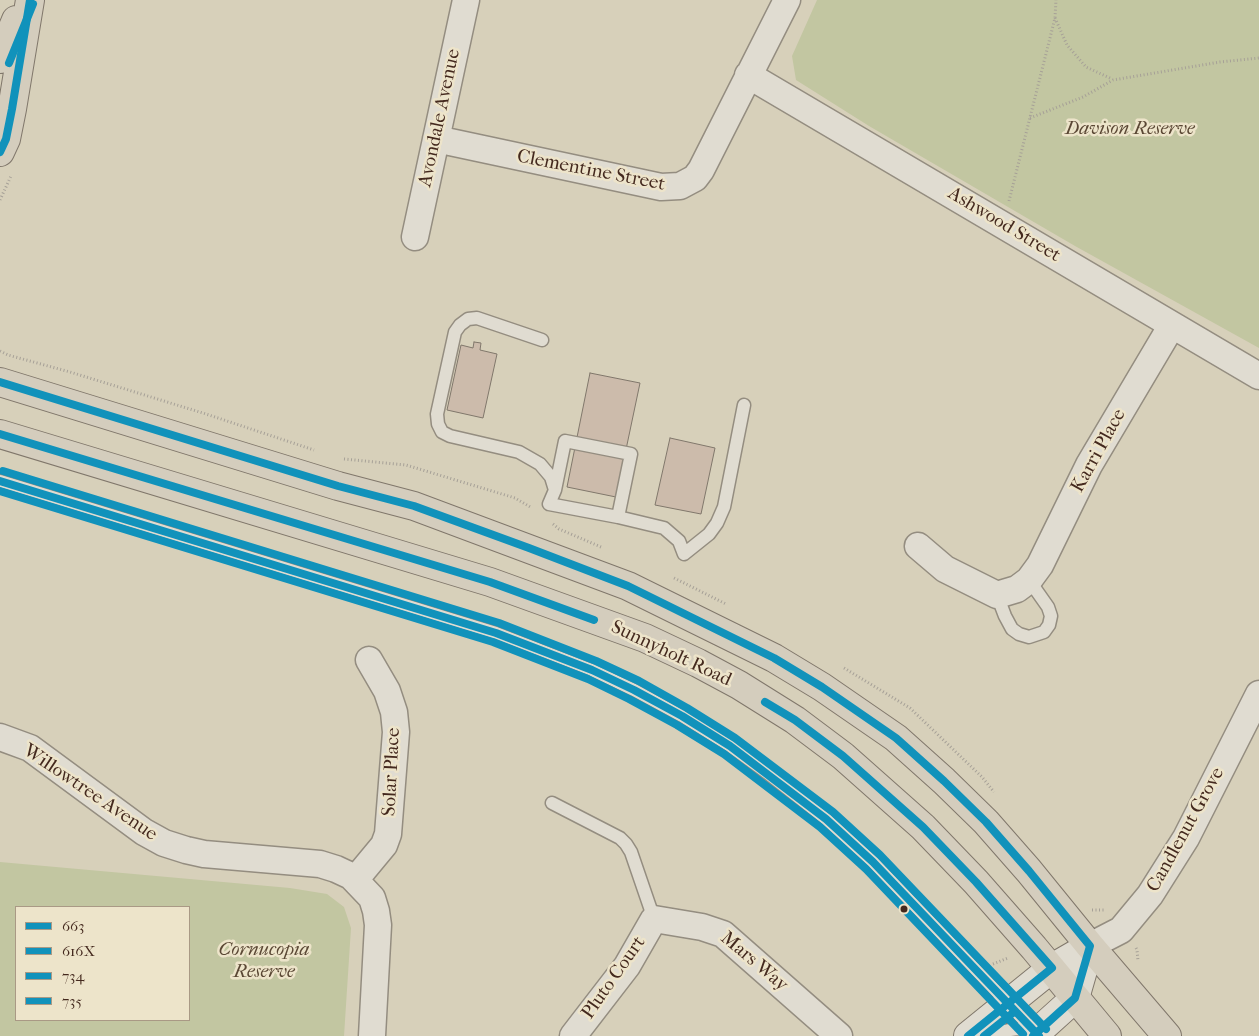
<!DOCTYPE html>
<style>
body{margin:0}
#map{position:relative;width:1259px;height:1036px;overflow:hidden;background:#d7d0ba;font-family:"IM FELL French Canon",serif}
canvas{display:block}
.legend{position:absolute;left:15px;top:906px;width:175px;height:115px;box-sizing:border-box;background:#ede4ca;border:1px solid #a99985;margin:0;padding:6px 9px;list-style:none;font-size:15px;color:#44291e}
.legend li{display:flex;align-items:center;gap:10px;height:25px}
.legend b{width:25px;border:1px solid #a99985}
</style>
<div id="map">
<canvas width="1259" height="1036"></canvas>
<ul class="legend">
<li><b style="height:6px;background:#1192bb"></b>663</li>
<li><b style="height:6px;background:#1192bb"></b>616X</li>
<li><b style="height:6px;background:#1192bb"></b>734</li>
<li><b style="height:6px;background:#1192bb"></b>735</li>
</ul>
</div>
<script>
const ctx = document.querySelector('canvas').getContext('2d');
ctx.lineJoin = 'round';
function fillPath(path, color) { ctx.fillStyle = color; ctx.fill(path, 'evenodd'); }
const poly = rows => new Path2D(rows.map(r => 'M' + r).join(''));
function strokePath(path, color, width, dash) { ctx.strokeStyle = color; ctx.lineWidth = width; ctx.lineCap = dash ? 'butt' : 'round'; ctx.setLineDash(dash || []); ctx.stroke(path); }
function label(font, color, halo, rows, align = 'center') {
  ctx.font = font + ' "IM FELL French Canon",serif'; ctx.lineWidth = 5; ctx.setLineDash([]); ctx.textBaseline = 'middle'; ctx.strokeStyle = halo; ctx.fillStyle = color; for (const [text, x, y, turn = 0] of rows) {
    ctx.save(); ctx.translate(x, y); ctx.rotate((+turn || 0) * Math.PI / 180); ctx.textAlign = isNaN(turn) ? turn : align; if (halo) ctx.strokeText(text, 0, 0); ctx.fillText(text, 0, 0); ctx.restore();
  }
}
fillPath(poly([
 [817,0,1259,0,1259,348,1075,246,869,126,796,80,792,56],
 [0,862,290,888,327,894,344,907,351,928,344,1036,0,1036],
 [189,907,189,1020,16,1020,16,907]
]), '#c2c6a1');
const building = poly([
 [474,342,481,343,480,350,497,354,483,418,447,410,461,345,473,348,474,342],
 [590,373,640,383,616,497,567,487,590,373],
 [670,438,715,448,701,514,655,505,670,438]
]);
fillPath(building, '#ccbbab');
strokePath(building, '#80776b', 1);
const lane = poly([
 [542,340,477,318,468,319,460,325,455,332,437,414,438,424,442,432,450,436,519,452,540,464,551,477,555,490],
 [0,481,496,633,592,670,634,690,682,716,730,746,770,775,826,819,873,862,1037,1034],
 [618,517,631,454,565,441,555,490,549,504,618,517,664,528,679,541,684,554,709,534,717,523,724,507,744,405],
 [997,595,1005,616,1012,629,1019,634,1029,637,1044,632,1049,625,1051,616,1048,607,1029,580],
 [552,803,620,838,626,844,631,852,654,919],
 [995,1036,1004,1031,1017,1029,1036,1033]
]);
const street = poly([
 [748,75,1259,376],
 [436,139,661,187,680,186,695,178,701,170,787,0],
 [415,237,466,0],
 [918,546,945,569,997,595,1017,589,1029,580,1040,565,1089,465,1172,325],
 [0,737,30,748,144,832,164,843,186,850,204,854,320,864,336,869,351,876,372,898,376,911,378,925,372,1036],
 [355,880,384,845,388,834,396,732,394,712,387,691,369,660],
 [1090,946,1121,930,1150,895,1186,838,1259,694],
 [573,1036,627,966,654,919,702,927,723,934,839,1036]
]);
const secondary = poly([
 [968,1036,1052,968,1090,946],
 [1033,1036,1075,998,1090,946]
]);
const primary = poly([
 [0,59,16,20],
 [0,152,6,139,12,109,30,0],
 [0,382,338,486,414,506,628,586,774,658,822,687,896,738,944,781,986,822,1029,871,1090,946,1167,1036],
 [0,434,490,582,645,638,698,663,739,685,795,720,843,756,923,827,976,882,1034,948,1107,1036]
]);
strokePath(lane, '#948d80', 15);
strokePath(street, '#948d80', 29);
strokePath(secondary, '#80776b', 30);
strokePath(primary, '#80776b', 30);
strokePath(poly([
 [1055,18,1067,45,1086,67,1112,79],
 [1030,118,1083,97,1113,80,1220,62,1259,58],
 [0,200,11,176],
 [1009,201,1055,18,1056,0],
 [0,351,8,355,70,372,206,414,314,450],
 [344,459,406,465,515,498,532,508],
 [553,524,559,529,601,547],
 [674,578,726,604],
 [844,668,910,708,982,777,994,792],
 [1092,910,1105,910],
 [1136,948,1137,950,1138,961],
 [993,964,1008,958]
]), '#a6a097', 3, [1, 2.5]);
strokePath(lane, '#e0dcd1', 12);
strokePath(street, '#e0dcd1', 26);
strokePath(secondary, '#e0dcd1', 28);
strokePath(primary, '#d4cdbd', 28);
strokePath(poly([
 [0,152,6,139,12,109,30,0],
 [0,382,338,486,414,506,529,548,628,586,774,658,822,687,896,738,944,781,986,822,1029,871,1090,946,1075,998,1033,1036],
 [0,434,490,582,594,620],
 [765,702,795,720,843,756,923,827,976,882,1052,968,968,1036]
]), '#1192bb', 8);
strokePath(poly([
 [9,63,33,4],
 [0,491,493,642,588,679,629,699,677,725,724,754,820,827,866,869,1023,1034],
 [984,1036,1014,1012]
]), '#1192bb', 8);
strokePath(poly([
 [0,481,496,633,592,670,634,690,682,716,730,746,826,819,873,862,1039,1036]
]), '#1192bb', 8);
strokePath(poly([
 [3,471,499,623,596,661,639,681,687,708,735,738,833,812,880,855,1046,1029]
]), '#1192bb', 8);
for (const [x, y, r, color] of [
 [904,909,4.5,"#44291e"]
]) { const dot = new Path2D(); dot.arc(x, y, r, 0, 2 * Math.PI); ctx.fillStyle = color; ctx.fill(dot); strokePath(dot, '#ede4ca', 2); }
label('19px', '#44291e', '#ede4ca', [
 ["Avondale Avenue",440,118,-78],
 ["Clementine Street",591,171,11],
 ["Ashwood Street",1004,225,31],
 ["Karri Place",1099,451,-61],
 ["Sunnyholt Road",671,654,25],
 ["Solar Place",392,772,-87],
 ["Willowtree Avenue",90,793,34],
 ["Candlenut Grove",1186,830,-61],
 ["Mars Way",754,962,40],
 ["Pluto Court",614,978,-55]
]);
label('italic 19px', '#5a4734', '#ede4ca', [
 ["Davison Reserve",1130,129],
 ["Cornucopia",264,950],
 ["Reserve",264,972]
]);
</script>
